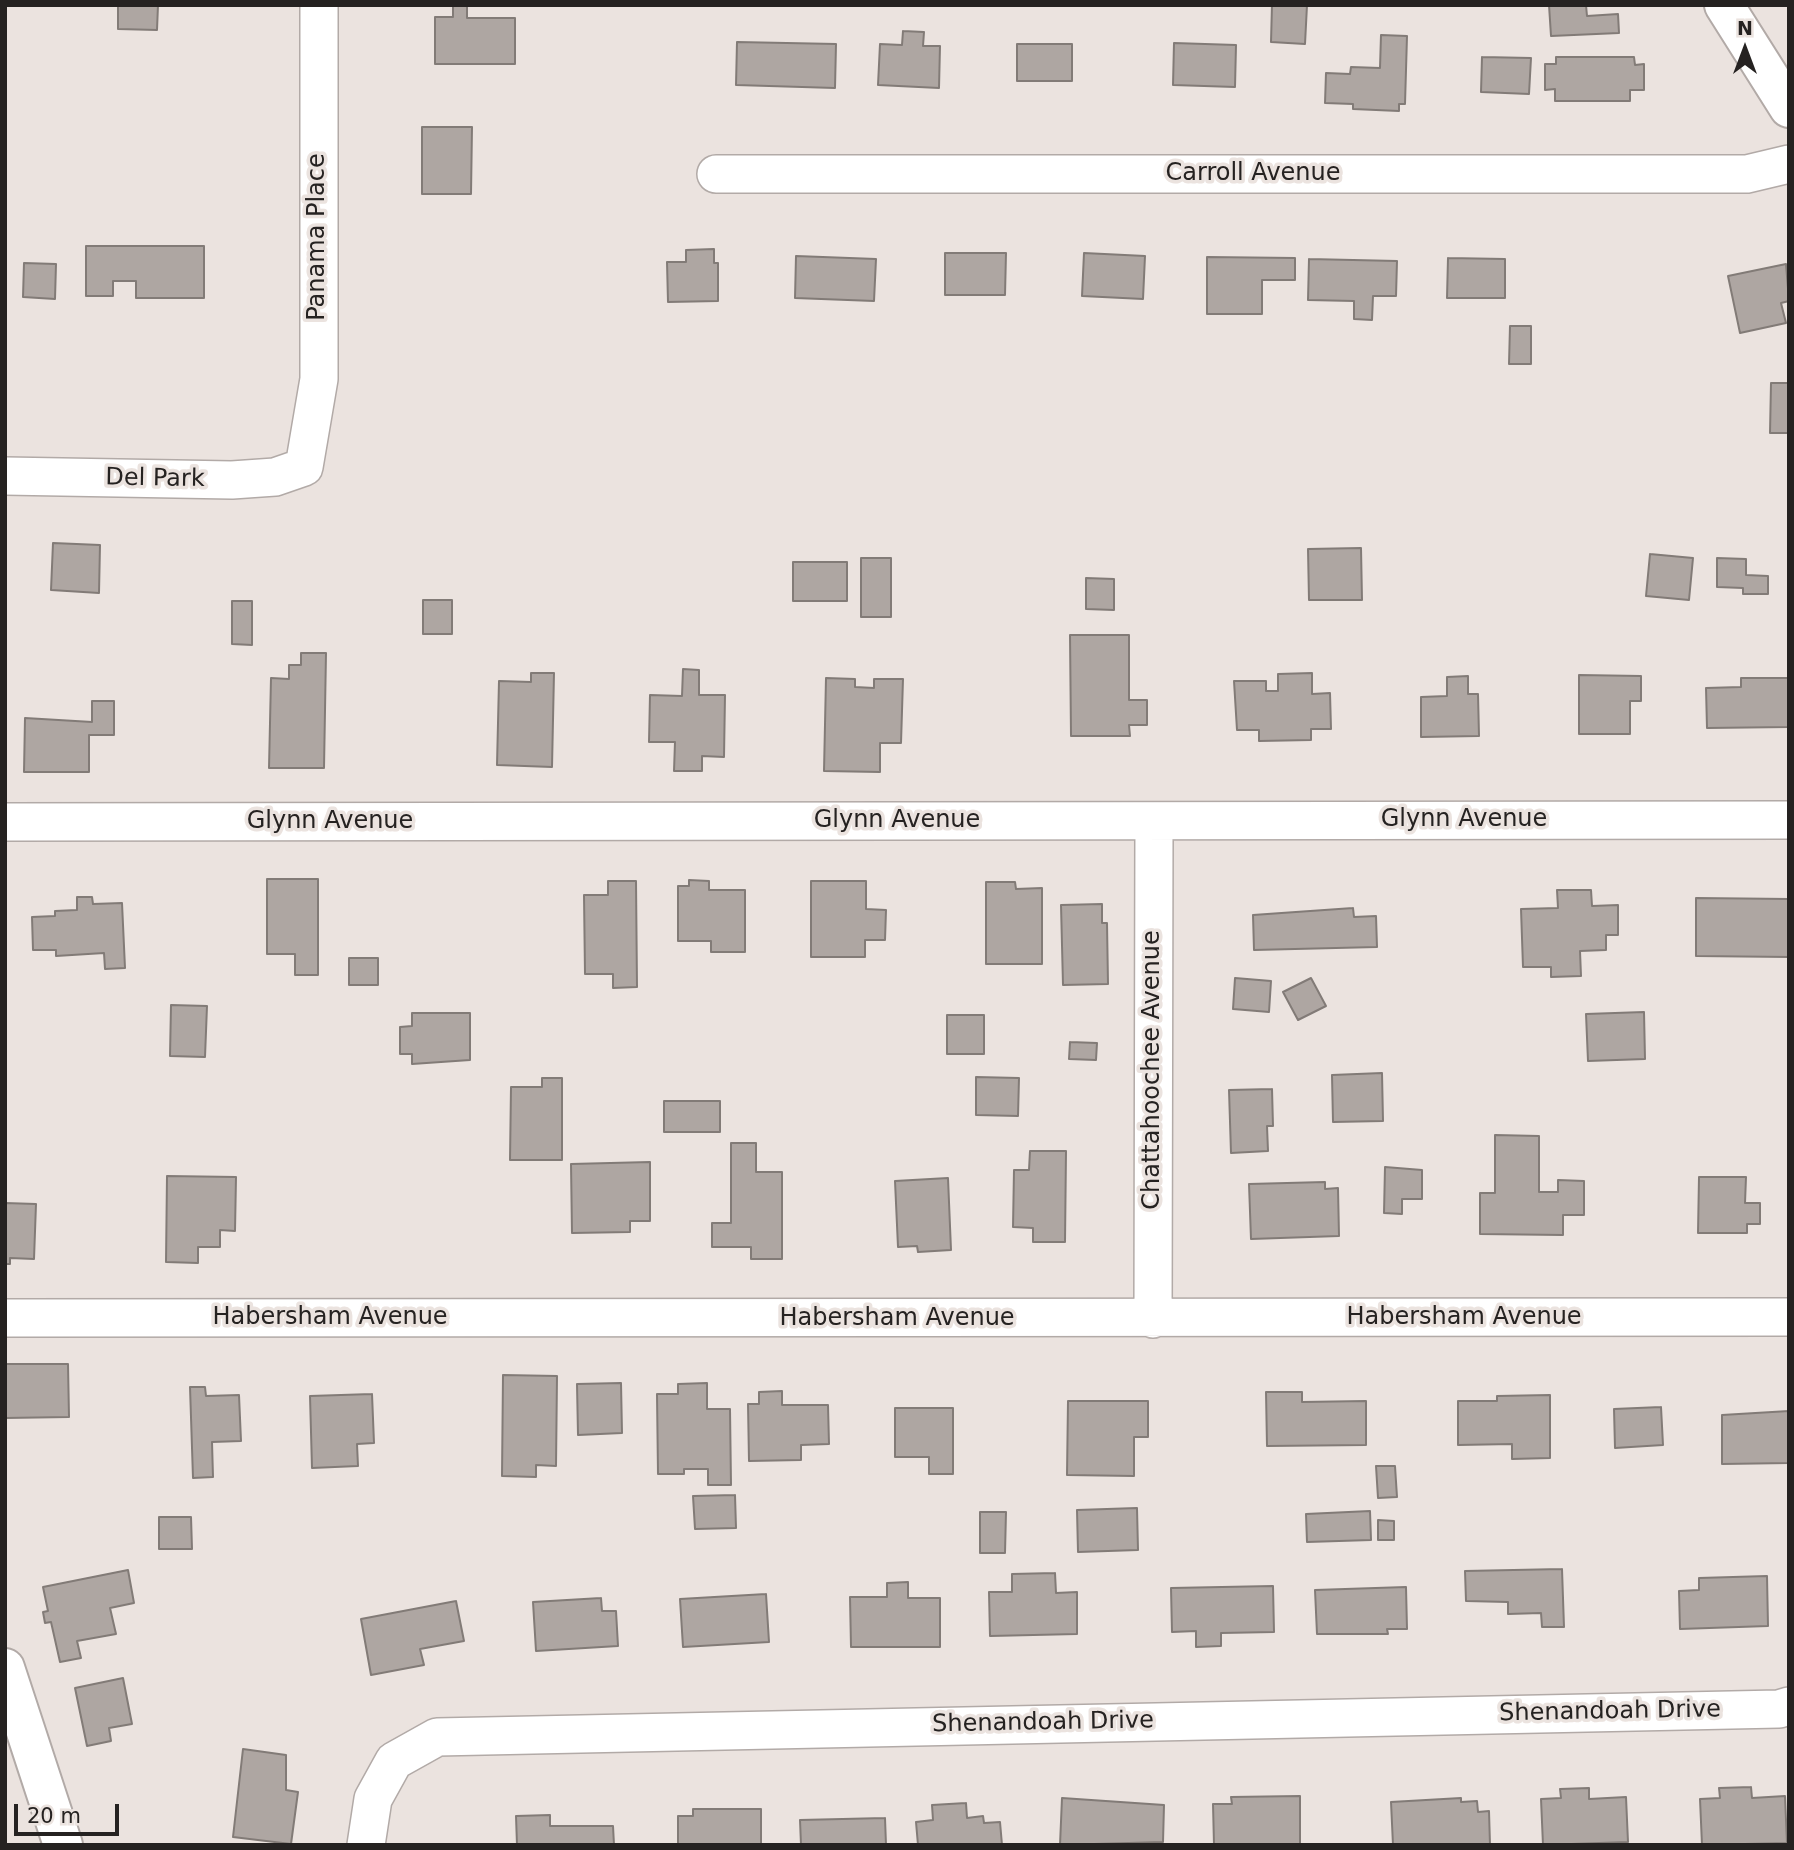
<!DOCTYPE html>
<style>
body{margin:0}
#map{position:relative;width:1794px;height:1850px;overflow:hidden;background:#ebe3df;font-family:"DejaVu Sans",sans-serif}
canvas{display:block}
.frame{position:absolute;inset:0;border:7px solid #252221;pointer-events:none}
.north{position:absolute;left:1710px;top:14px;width:70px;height:70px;-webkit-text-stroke:5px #ebe3df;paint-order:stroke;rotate:0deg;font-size:19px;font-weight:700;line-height:28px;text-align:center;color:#252221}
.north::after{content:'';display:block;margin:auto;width:24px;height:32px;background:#252221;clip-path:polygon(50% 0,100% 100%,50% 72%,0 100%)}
.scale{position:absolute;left:14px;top:1804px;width:105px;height:32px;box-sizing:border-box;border:4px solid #252221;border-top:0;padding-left:9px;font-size:21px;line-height:24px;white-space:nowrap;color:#252221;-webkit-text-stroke:5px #ebe3df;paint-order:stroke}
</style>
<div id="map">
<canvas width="1794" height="1850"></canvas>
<div class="frame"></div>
<div class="north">N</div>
<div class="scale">20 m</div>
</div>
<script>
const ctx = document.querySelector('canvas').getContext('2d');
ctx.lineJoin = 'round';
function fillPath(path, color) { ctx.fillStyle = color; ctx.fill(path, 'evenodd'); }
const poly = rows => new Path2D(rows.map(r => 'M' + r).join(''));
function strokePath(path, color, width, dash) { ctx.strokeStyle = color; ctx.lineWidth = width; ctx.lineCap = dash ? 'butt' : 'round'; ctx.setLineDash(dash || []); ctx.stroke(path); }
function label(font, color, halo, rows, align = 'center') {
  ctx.font = font + ' "DejaVu Sans",sans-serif'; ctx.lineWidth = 7; ctx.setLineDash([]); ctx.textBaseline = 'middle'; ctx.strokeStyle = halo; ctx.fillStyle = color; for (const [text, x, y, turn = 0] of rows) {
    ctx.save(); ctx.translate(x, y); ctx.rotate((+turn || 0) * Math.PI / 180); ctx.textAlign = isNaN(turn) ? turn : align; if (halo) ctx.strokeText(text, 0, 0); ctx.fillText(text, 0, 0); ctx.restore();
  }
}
const building = poly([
 [118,5,158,5,157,30,118,29,118,5],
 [453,5,467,5,467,18,515,18,515,64,435,64,435,17,453,17,453,5],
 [1272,5,1307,5,1305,44,1271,42,1272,5],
 [1549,5,1586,5,1587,16,1618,14,1619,33,1551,36,1549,5],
 [903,31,924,32,923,46,940,46,939,88,878,85,880,44,902,45,903,31],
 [1381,35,1407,36,1405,104,1399,104,1399,111,1353,109,1353,104,1325,103,1326,73,1350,74,1351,67,1380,68,1381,35],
 [737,42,836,44,835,88,736,85,737,42],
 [1174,43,1236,45,1235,87,1173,85,1174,43],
 [1017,44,1072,44,1072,81,1017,81,1017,44],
 [1482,57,1531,58,1529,94,1481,92,1482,57],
 [1556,57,1634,57,1635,65,1644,64,1644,90,1630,90,1630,101,1555,101,1555,89,1545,90,1545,64,1556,64,1556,57],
 [422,127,472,127,471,194,422,194,422,127],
 [86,246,204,246,204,298,136,298,136,281,113,281,113,296,86,296,86,246],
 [714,249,714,263,718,263,718,301,668,302,667,262,686,262,686,250,714,249],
 [945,253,1006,253,1005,295,945,295,945,253],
 [1084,253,1145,256,1143,299,1082,296,1084,253],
 [796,256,876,259,874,301,795,298,796,256],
 [1207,257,1295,258,1295,280,1262,280,1262,314,1207,314,1207,257],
 [1448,258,1505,259,1505,298,1447,298,1448,258],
 [1309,259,1397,261,1396,296,1373,296,1372,320,1354,319,1354,301,1308,300,1309,259],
 [24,263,56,264,55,299,23,297,24,263],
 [1786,264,1789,301,1781,303,1786,323,1740,333,1728,276,1786,264],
 [1510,326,1531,326,1531,364,1509,364,1510,326],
 [1771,383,1789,383,1789,433,1770,433,1771,383],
 [53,543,100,545,99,593,51,590,53,543],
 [1361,548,1362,600,1309,600,1308,549,1361,548],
 [1650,554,1693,558,1689,600,1646,596,1650,554],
 [861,558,891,558,891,617,861,617,861,558],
 [1717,558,1746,559,1746,575,1768,576,1768,594,1743,594,1743,588,1717,587,1717,558],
 [793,562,847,562,847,601,793,601,793,562],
 [1086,578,1114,579,1114,610,1086,609,1086,578],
 [423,600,452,600,452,634,423,634,423,600],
 [232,601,252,601,252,645,232,644,232,601],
 [1070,635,1129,635,1129,700,1147,700,1147,725,1129,725,1130,736,1071,736,1070,635],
 [301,653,326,653,324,768,269,768,271,678,289,679,289,665,301,665,301,653],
 [683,669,699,670,699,695,725,695,724,757,702,756,702,771,674,771,675,742,649,742,650,695,682,696,683,669],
 [531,673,554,673,552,767,497,765,499,681,531,682,531,673],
 [1312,673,1312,694,1330,693,1331,729,1311,729,1311,740,1259,741,1259,730,1237,730,1234,681,1266,681,1266,691,1278,691,1278,674,1312,673],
 [1579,675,1641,676,1641,701,1630,701,1630,734,1579,734,1579,675],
 [1468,676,1468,694,1478,694,1479,736,1421,737,1421,697,1447,696,1447,677,1468,676],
 [826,678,855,679,855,687,874,688,874,679,903,679,901,743,880,743,880,772,824,771,826,678],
 [1741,678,1789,678,1789,727,1707,728,1706,688,1741,687,1741,678],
 [92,701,114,701,114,735,89,735,89,772,24,772,25,718,92,722,92,701],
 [267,879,318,879,318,975,295,975,295,954,267,954,267,879],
 [689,880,709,881,709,890,745,890,745,952,711,952,711,941,678,941,678,886,689,886,689,880],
 [608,881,636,881,637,987,613,988,613,974,585,974,584,895,608,895,608,881],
 [811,881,866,881,866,909,886,910,885,940,865,940,865,957,811,957,811,881],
 [986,882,1015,882,1016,889,1042,888,1042,964,986,964,986,882],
 [1557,890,1591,890,1592,906,1618,905,1618,935,1606,935,1606,950,1580,951,1581,976,1551,977,1551,967,1523,967,1521,909,1558,908,1557,890],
 [77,897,92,897,93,904,122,903,125,968,105,969,104,953,56,956,56,950,33,950,32,917,55,916,55,911,77,910,77,897],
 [1696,898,1789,899,1789,957,1696,956,1696,898],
 [1102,904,1102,923,1107,923,1108,984,1063,985,1061,905,1102,904],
 [1353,908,1354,917,1376,916,1377,947,1254,950,1253,915,1353,908],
 [349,958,378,958,378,985,349,985,349,958],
 [1235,978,1271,981,1269,1012,1233,1009,1235,978],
 [1311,978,1326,1006,1298,1020,1283,992,1311,978],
 [171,1005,207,1006,205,1057,170,1056,171,1005],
 [1644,1012,1645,1059,1588,1061,1586,1014,1644,1012],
 [412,1013,470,1013,470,1060,412,1064,412,1054,400,1054,400,1027,412,1026,412,1013],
 [947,1015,984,1015,984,1054,947,1054,947,1015],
 [1070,1042,1097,1043,1096,1060,1069,1059,1070,1042],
 [1382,1073,1383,1121,1333,1122,1332,1075,1382,1073],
 [976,1077,1019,1078,1018,1116,976,1115,976,1077],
 [542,1078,562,1078,562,1160,510,1160,511,1087,542,1087,542,1078],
 [1272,1089,1273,1126,1267,1126,1268,1151,1231,1153,1229,1090,1272,1089],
 [664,1101,720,1101,720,1132,664,1132,664,1101],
 [1495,1135,1539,1136,1539,1192,1558,1192,1558,1180,1584,1181,1584,1215,1563,1215,1563,1235,1480,1234,1480,1193,1495,1193,1495,1135],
 [731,1143,756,1143,756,1172,782,1172,782,1259,751,1259,751,1247,712,1247,712,1223,731,1223,731,1143],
 [1030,1151,1066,1151,1065,1242,1033,1242,1033,1228,1013,1227,1014,1170,1029,1170,1030,1151],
 [650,1162,650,1221,630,1221,630,1232,572,1233,571,1164,650,1162],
 [1385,1167,1422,1170,1422,1199,1402,1199,1402,1214,1384,1213,1385,1167],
 [167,1176,236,1177,235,1231,220,1230,220,1247,198,1247,198,1263,166,1262,167,1176],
 [1699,1177,1746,1177,1745,1203,1760,1203,1760,1224,1747,1224,1747,1233,1698,1233,1699,1177],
 [948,1178,951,1250,918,1252,917,1246,898,1247,895,1181,948,1178],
 [1325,1182,1325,1189,1338,1188,1339,1236,1251,1239,1249,1184,1325,1182],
 [5,1203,36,1204,34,1259,10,1258,10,1264,5,1264,5,1203],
 [5,1364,68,1364,69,1417,5,1418,5,1364],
 [503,1375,557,1376,556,1466,536,1465,536,1477,502,1476,503,1375],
 [621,1383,622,1433,578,1435,577,1384,621,1383],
 [707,1383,707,1409,730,1409,731,1485,708,1485,708,1469,684,1469,684,1474,658,1474,657,1394,678,1394,678,1384,707,1383],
 [190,1387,205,1387,206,1396,239,1395,241,1441,212,1442,213,1477,193,1478,190,1387],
 [782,1391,782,1405,828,1405,829,1444,801,1445,801,1460,749,1461,748,1404,759,1404,759,1392,782,1391],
 [1266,1392,1302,1392,1302,1402,1366,1401,1366,1445,1267,1446,1266,1392],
 [372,1394,374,1443,357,1444,358,1466,312,1468,310,1396,372,1394],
 [1550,1395,1550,1458,1512,1459,1512,1444,1458,1445,1458,1401,1497,1401,1497,1396,1550,1395],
 [1068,1401,1148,1401,1148,1437,1134,1437,1134,1476,1067,1475,1068,1401],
 [1661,1407,1663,1445,1615,1448,1614,1409,1661,1407],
 [895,1408,953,1408,953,1474,929,1474,929,1457,895,1457,895,1408],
 [1789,1411,1789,1463,1722,1464,1722,1415,1789,1411],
 [1376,1466,1395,1466,1397,1497,1378,1498,1376,1466],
 [735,1495,736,1528,695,1529,693,1496,735,1495],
 [1137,1508,1138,1550,1078,1552,1077,1510,1137,1508],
 [1370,1511,1371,1540,1307,1542,1306,1514,1370,1511],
 [980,1512,1006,1512,1005,1553,980,1553,980,1512],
 [159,1517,191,1517,192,1549,159,1549,159,1517],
 [1378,1520,1394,1521,1394,1540,1378,1540,1378,1520],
 [1562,1569,1564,1627,1542,1627,1541,1613,1508,1614,1508,1602,1466,1601,1465,1571,1562,1569],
 [128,1570,134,1603,110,1608,116,1634,77,1641,81,1658,60,1662,51,1622,45,1623,43,1612,48,1611,43,1587,128,1570],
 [1055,1573,1056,1593,1077,1592,1077,1634,990,1636,989,1592,1012,1592,1012,1574,1055,1573],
 [1767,1576,1768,1626,1680,1629,1679,1591,1699,1590,1699,1578,1767,1576],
 [908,1582,908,1598,940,1598,940,1647,851,1647,850,1597,887,1597,887,1583,908,1582],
 [1273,1586,1274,1632,1221,1633,1221,1646,1196,1647,1196,1631,1172,1632,1171,1588,1273,1586],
 [1406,1587,1407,1629,1387,1629,1388,1634,1317,1634,1315,1590,1406,1587],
 [766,1594,769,1642,683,1647,680,1599,766,1594],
 [601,1598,602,1611,616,1611,618,1646,536,1651,533,1602,601,1598],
 [456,1601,464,1641,420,1649,424,1665,371,1675,361,1619,456,1601],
 [123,1678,132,1724,109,1728,111,1741,87,1746,75,1688,123,1678],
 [243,1749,286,1755,286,1790,298,1792,291,1844,233,1837,243,1749],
 [1751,1787,1752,1798,1785,1796,1787,1843,1702,1845,1700,1799,1720,1798,1719,1788,1751,1787],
 [1589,1788,1589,1799,1626,1797,1628,1842,1543,1845,1541,1799,1561,1798,1560,1789,1589,1788],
 [1300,1796,1300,1845,1214,1845,1213,1804,1232,1804,1231,1797,1300,1796],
 [1062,1798,1164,1805,1163,1842,1060,1845,1062,1798],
 [1461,1798,1461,1802,1477,1801,1478,1812,1489,1811,1490,1845,1393,1845,1391,1802,1461,1798],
 [966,1803,967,1818,983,1816,984,1823,1000,1822,1002,1845,918,1845,916,1822,933,1820,932,1805,966,1803],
 [693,1809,761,1809,761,1845,678,1845,678,1816,693,1816,693,1809],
 [550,1815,550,1826,613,1826,614,1845,517,1845,516,1816,550,1815],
 [885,1818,886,1845,801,1845,800,1820,885,1818]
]);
fillPath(building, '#aea6a2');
strokePath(building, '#827b77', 2);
const minor = poly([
 [716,174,1747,174,1789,164],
 [5,476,232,480,275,477,304,467,319,379,319,5],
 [5,822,1789,820],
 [5,1318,1789,1317],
 [1153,1319,1154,821],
 [366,1845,373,1799,394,1761,437,1737,1779,1709,1789,1706]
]);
const tertiary = poly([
 [1724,5,1789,108],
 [5,1668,63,1845]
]);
strokePath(minor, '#b2aaa7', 40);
strokePath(tertiary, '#b2aaa7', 42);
strokePath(minor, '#fff', 37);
strokePath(tertiary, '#fff', 38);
label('24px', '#252221', '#ebe3df', [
 ["Carroll Avenue",1253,174],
 ["Panama Place",318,237,-90],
 ["Del Park",155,479,1],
 ["Glynn Avenue",1464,820],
 ["Glynn Avenue",897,821],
 ["Glynn Avenue",330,822],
 ["Chattahoochee Avenue",1153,1070,-90],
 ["Habersham Avenue",330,1318],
 ["Habersham Avenue",1464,1318],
 ["Habersham Avenue",897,1319],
 ["Shenandoah Drive",1610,1712,-1],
 ["Shenandoah Drive",1043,1723,-1]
]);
</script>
